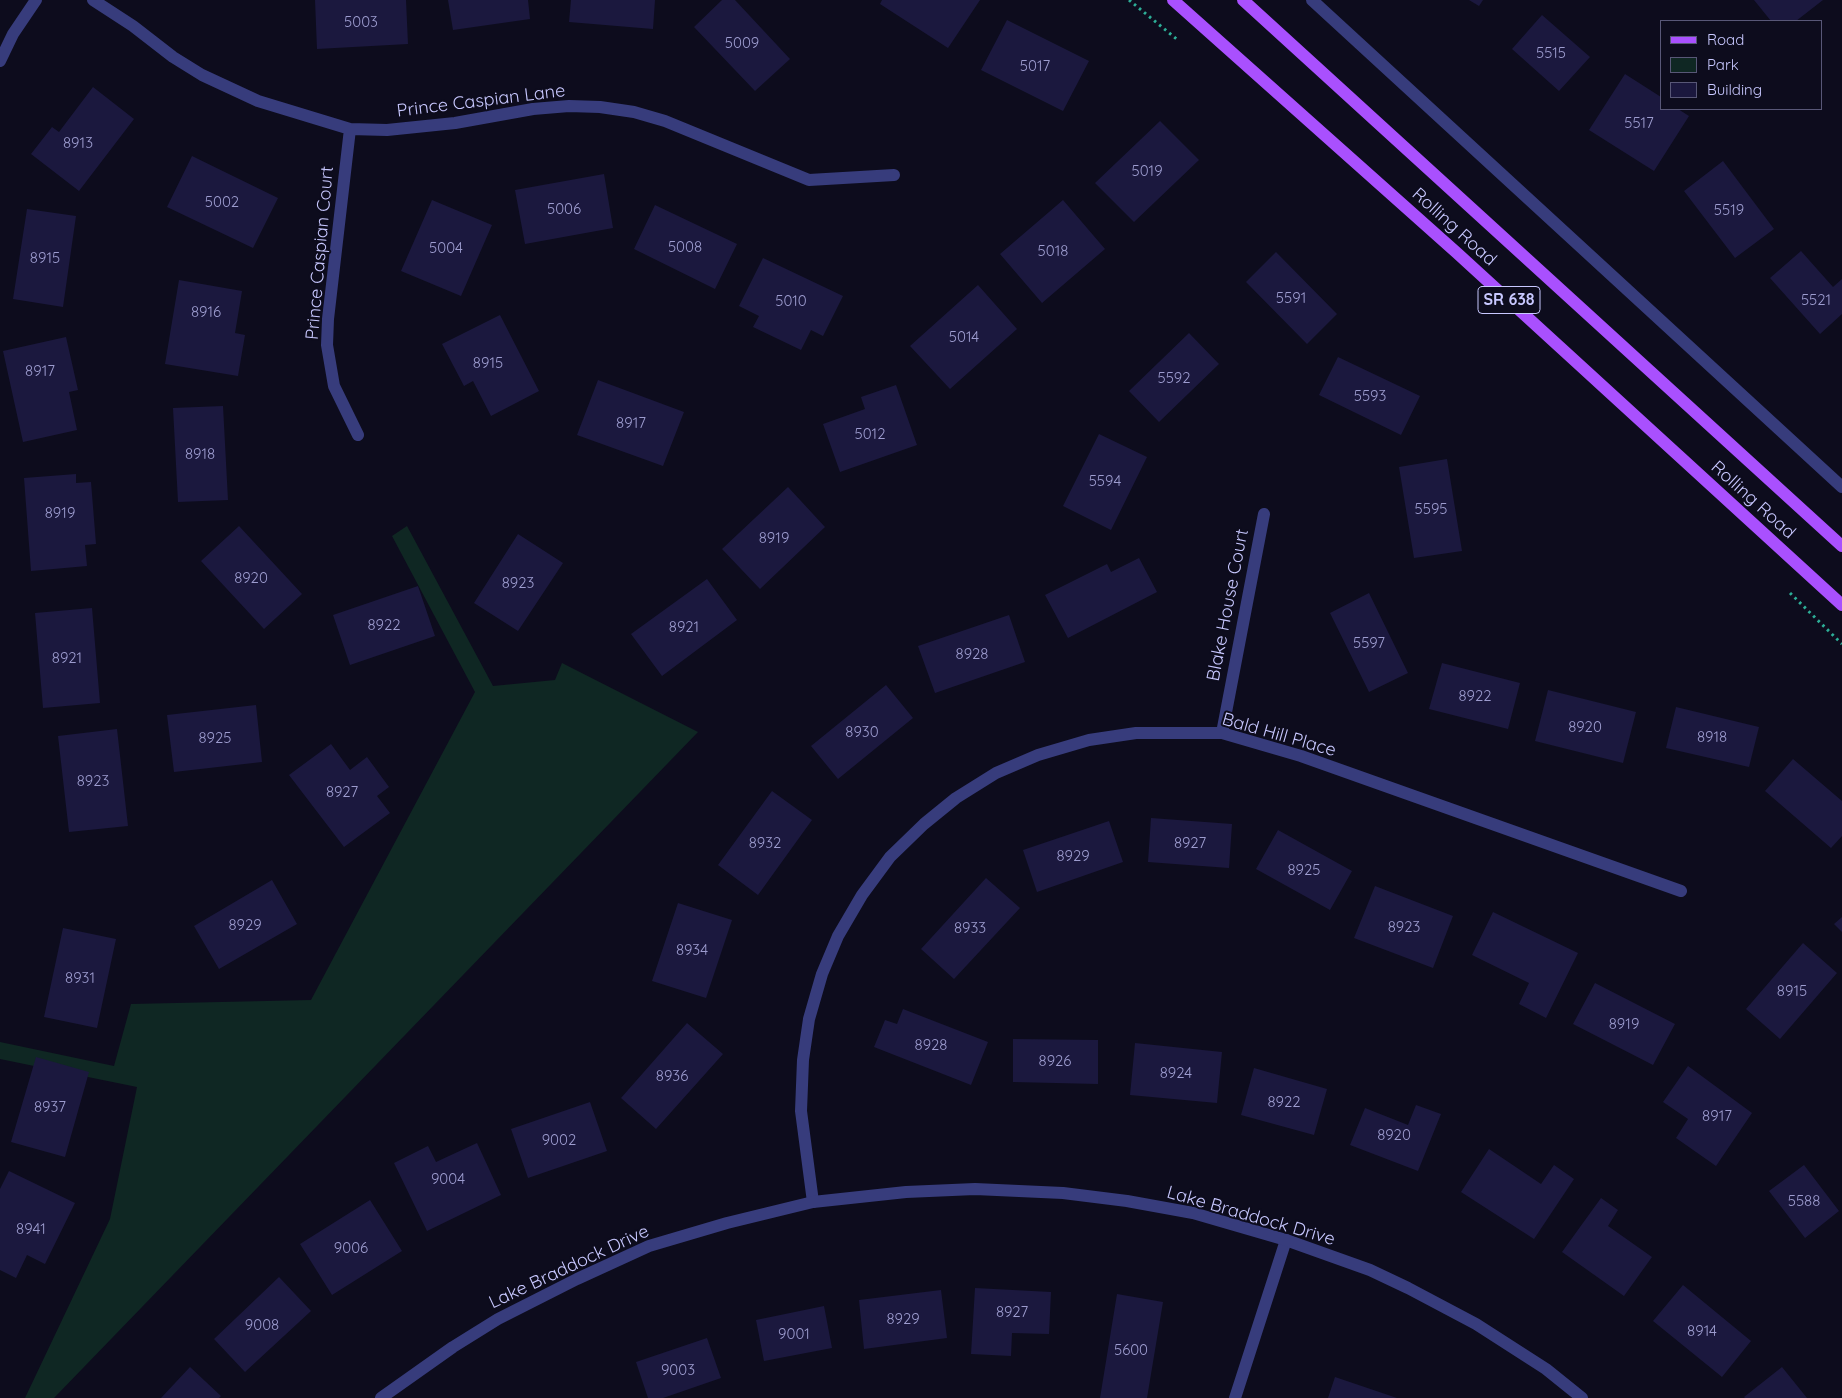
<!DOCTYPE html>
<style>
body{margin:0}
#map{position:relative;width:1842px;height:1398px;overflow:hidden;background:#0d0c1d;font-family:Quicksand,sans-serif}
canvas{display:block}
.legend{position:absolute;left:1660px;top:20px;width:162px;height:90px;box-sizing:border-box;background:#0d0c1d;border:1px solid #585777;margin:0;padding:6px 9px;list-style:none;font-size:15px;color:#c8c8ff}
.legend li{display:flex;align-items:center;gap:10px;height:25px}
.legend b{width:25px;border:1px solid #585777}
</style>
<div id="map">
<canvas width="1842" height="1398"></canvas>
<ul class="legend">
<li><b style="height:6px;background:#a950fe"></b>Road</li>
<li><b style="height:14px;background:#0f2723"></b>Park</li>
<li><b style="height:14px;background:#1b183e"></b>Building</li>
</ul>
</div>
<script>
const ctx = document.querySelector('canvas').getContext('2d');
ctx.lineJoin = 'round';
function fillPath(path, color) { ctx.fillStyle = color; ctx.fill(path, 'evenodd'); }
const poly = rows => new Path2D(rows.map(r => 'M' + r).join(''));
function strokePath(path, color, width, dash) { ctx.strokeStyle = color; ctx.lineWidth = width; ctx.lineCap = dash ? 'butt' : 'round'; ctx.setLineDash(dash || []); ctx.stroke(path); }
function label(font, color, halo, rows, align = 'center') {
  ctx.font = font + ' Quicksand,sans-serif'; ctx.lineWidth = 4; ctx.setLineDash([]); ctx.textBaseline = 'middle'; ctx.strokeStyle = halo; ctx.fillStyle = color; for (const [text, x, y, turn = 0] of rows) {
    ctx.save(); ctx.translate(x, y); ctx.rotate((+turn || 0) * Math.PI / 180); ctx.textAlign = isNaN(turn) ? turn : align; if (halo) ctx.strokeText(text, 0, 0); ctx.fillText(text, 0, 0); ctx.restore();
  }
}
fillPath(poly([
 [407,526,493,686,555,680,562,663,698,732,54,1398,25,1398,110,1219,137,1087,0,1059,0,1042,114,1066,131,1004,311,1000,475,692,392,536]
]), '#0f2723');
fillPath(poly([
 [315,0,406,0,408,44,317,49],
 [448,0,528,0,530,19,453,30],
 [571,0,655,0,653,29,569,22],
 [722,0,735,0,790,59,755,91,694,27],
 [882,0,980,0,948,48,880,4],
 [1469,0,1483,0,1479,6],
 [1754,0,1823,0,1796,21,1771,21],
 [1542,15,1590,57,1559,91,1512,49],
 [1007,20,1089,61,1063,111,981,70],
 [1625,74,1661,97,1661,109,1678,109,1689,116,1654,171,1589,130],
 [93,87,134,119,79,191,31,154,52,127,59,132],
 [1160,121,1199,160,1134,222,1095,183],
 [192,156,278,198,253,248,167,207],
 [1723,161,1774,229,1735,258,1684,191],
 [604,174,613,228,525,244,515,190],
 [432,200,492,225,461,296,401,271],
 [1063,200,1105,249,1042,303,1000,254],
 [655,205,737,244,715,289,634,249],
 [27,209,76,216,63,307,13,299],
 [1801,251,1833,287,1842,279,1842,314,1820,334,1770,278],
 [1276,252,1337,314,1307,344,1246,282],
 [763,258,843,296,823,336,811,330,801,350,753,327,759,316,739,306],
 [179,280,242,291,235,333,245,335,238,376,165,364],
 [978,285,1017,329,950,389,910,346],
 [500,315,539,391,491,416,473,381,464,386,442,344],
 [1189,333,1219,364,1159,422,1129,391],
 [66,337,78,390,69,392,77,430,23,442,3,351],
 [1338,357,1420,396,1401,435,1319,395],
 [598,380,684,412,663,466,577,435],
 [896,385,917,445,840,472,823,424,865,409,861,397],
 [223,406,228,500,178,502,173,408],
 [1099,434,1147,457,1111,530,1063,506],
 [1447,459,1462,551,1414,558,1399,467],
 [76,474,76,483,91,482,96,544,85,545,87,566,31,571,24,478],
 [788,487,825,527,760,589,722,549],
 [239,526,302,594,264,629,201,561],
 [518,534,563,563,518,631,474,603],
 [1139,558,1157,592,1068,638,1045,595,1107,564,1111,572],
 [707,579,737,620,662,676,631,634],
 [418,586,435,636,350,665,333,615],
 [1369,593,1408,673,1369,692,1330,613],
 [92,608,100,703,43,708,35,613],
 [1009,615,1025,662,935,693,918,646],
 [1442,663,1520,683,1508,729,1429,709],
 [886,685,913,718,838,779,811,746],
 [1548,690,1636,712,1623,763,1535,741],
 [256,705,262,762,174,772,167,715],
 [1676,707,1759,727,1749,767,1666,748],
 [117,729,128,826,69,832,58,736],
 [331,744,350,770,367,757,389,787,377,796,390,813,344,847,289,775],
 [1793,759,1842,801,1842,836,1831,848,1765,791],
 [772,791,812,820,758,895,718,865],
 [1151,818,1232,824,1229,868,1148,862],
 [1109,821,1123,862,1037,892,1023,850],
 [1278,830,1352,871,1330,910,1256,869],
 [986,878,1020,908,954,979,921,949],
 [272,880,297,924,219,969,194,926],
 [1375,886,1453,916,1433,968,1354,938],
 [678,903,732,920,706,998,652,981],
 [1493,912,1578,953,1546,1018,1519,1004,1529,983,1472,955],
 [1842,917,1842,932,1834,924],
 [63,928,116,939,97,1028,44,1017],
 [1803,943,1837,973,1780,1039,1746,1009],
 [1595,983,1675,1024,1653,1065,1573,1024],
 [903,1009,988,1042,971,1085,874,1047,885,1020,897,1024],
 [687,1023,723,1054,656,1129,621,1098],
 [1013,1039,1098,1040,1098,1084,1013,1082],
 [1135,1043,1222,1052,1217,1103,1130,1095],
 [36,1057,89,1072,65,1157,11,1142],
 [1688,1066,1752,1113,1716,1166,1676,1138,1688,1119,1663,1102],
 [1254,1068,1327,1089,1314,1135,1241,1115],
 [590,1102,607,1151,528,1178,511,1129],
 [1416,1105,1441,1114,1418,1171,1350,1145,1365,1108,1408,1125],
 [477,1143,501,1195,427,1231,394,1163,428,1146,436,1162],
 [1489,1149,1541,1184,1554,1165,1574,1179,1534,1239,1461,1192],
 [1804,1165,1839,1211,1805,1238,1769,1191],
 [9,1171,75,1203,45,1264,27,1255,16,1278,0,1270,0,1189],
 [1601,1198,1618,1210,1608,1226,1652,1257,1624,1296,1562,1252],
 [370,1200,402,1251,332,1295,300,1244],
 [279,1277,311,1311,245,1372,214,1339],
 [1683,1285,1751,1341,1722,1377,1653,1321],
 [975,1288,1051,1292,1049,1334,1012,1333,1011,1356,971,1354],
 [941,1290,947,1338,864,1349,859,1300],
 [1117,1294,1163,1302,1147,1398,1100,1398],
 [824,1306,832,1348,764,1361,756,1320],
 [707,1338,721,1378,663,1398,648,1398,636,1362],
 [190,1367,221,1396,219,1398,161,1398],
 [1782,1367,1807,1398,1745,1398,1744,1397],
 [1335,1377,1397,1398,1328,1398]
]), '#1b183e');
strokePath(poly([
 [1129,0,1179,41],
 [1790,593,1842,644]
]), '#2dae97', 3, [2.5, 4]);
strokePath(poly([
 [93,0,133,26,173,57,202,75,258,101,350,129,387,130,455,123,533,109,569,106,600,107,634,112,665,121,809,180,894,175],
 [1312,0,1842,487],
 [0,61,13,34,36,0],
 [350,129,328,319,327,345,334,386,358,435],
 [1222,733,1264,514],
 [813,1202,801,1111,803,1060,809,1019,822,974,838,936,862,895,890,857,924,824,956,798,996,773,1038,755,1089,740,1136,733,1222,733,1301,756,1681,891],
 [1235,1398,1286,1240]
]), '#373c7c', 12);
strokePath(poly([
 [381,1398,453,1347,498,1319,577,1279,649,1246,727,1223,813,1202,906,1192,975,1189,1063,1193,1127,1201,1193,1213,1286,1240,1370,1270,1408,1288,1476,1324,1546,1369,1582,1398]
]), '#373c7c', 12);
strokePath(poly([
 [1173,0,1457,253,1842,605],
 [1243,0,1842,546]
]), '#a950fe', 12);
label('15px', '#9d9ccf', null, [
 ["5003",361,22],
 ["5009",742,43],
 ["5515",1551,53],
 ["5017",1035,66],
 ["5517",1639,123],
 ["8913",78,143],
 ["5019",1147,171],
 ["5002",222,202],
 ["5006",564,209],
 ["5519",1729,210],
 ["5008",685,247],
 ["5004",446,248],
 ["5018",1053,251],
 ["8915",45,258],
 ["5591",1291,298],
 ["5521",1816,300],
 ["5010",791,301],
 ["8916",206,312],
 ["5014",964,337],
 ["8915",488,363],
 ["8917",40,371],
 ["5592",1174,378],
 ["5593",1370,396],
 ["8917",631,423],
 ["5012",870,434],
 ["8918",200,454],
 ["5594",1105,481],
 ["5595",1431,509],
 ["8919",60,513],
 ["8919",774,538],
 ["8920",251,578],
 ["8923",518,583],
 ["8922",384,625],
 ["8921",684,627],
 ["5597",1369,643],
 ["8928",972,654],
 ["8921",67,658],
 ["8922",1475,696],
 ["8920",1585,727],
 ["8930",862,732],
 ["8918",1712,737],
 ["8925",215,738],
 ["8923",93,781],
 ["8927",342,792],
 ["8932",765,843],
 ["8927",1190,843],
 ["8929",1073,856],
 ["8925",1304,870],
 ["8929",245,925],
 ["8923",1404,927],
 ["8933",970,928],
 ["8934",692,950],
 ["8931",80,978],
 ["8915",1792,991],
 ["8919",1624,1024],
 ["8928",931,1045],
 ["8926",1055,1061],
 ["8924",1176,1073],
 ["8936",672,1076],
 ["8922",1284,1102],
 ["8937",50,1107],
 ["8917",1717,1116],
 ["8920",1394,1135],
 ["9002",559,1140],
 ["9004",448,1179],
 ["5588",1804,1201],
 ["8941",31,1229],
 ["9006",351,1248],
 ["8927",1012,1312],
 ["8929",903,1319],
 ["9008",262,1325],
 ["8914",1702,1331],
 ["9001",794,1334],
 ["5600",1131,1350],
 ["9003",678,1370]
]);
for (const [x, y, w] of [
 [1509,300,62]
]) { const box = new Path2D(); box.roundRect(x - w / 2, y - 13.5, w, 27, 4); ctx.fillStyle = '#0d0c1d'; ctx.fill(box); strokePath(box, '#c8c8ff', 1); }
label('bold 16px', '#c8c8ff', null, [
 ["SR 638",1509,300]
]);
label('18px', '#c8c8ff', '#0d0c1d', [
 ["Prince Caspian Lane",481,101,-7],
 ["Rolling Road",1454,227,42],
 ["Prince Caspian Court",320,253,-85],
 ["Rolling Road",1753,500,42],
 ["Blake House Court",1228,605,-79],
 ["Bald Hill Place",1279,735,16],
 ["Lake Braddock Drive",1251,1216,16],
 ["Lake Braddock Drive",569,1267,-25]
]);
</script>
